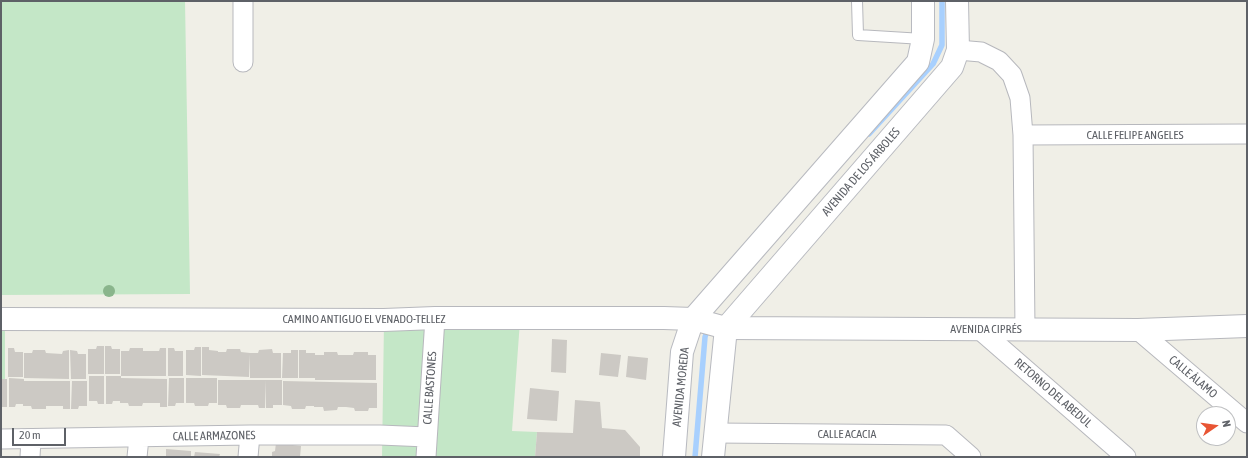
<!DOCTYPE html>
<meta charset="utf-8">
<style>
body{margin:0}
#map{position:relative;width:1248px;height:458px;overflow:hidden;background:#f0efe7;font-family:"Asap Condensed",sans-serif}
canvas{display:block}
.frame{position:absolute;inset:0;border:2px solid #5e6167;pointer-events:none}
.north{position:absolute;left:1196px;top:406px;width:40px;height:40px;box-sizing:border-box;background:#fff;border:1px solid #bfc0c2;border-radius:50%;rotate:77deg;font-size:11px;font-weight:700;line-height:16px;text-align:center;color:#5e6167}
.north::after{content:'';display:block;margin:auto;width:14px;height:18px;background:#e85534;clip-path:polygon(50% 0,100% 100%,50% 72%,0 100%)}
.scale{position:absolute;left:12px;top:428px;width:54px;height:18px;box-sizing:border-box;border:2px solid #5e6167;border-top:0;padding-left:5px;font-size:12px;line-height:14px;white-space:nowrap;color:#5e6167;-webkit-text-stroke:3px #fff;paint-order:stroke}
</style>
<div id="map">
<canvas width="1248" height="458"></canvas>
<div class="frame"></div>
<div class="north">N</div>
<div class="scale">20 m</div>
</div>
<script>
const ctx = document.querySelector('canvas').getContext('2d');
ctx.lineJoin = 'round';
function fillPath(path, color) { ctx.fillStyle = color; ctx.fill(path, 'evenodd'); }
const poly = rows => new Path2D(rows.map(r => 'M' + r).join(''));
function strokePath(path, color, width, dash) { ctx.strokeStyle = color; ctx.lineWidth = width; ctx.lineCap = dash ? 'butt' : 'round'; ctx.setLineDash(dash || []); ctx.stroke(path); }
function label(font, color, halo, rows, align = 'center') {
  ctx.font = font + ' "Asap Condensed",sans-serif'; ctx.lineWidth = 3; ctx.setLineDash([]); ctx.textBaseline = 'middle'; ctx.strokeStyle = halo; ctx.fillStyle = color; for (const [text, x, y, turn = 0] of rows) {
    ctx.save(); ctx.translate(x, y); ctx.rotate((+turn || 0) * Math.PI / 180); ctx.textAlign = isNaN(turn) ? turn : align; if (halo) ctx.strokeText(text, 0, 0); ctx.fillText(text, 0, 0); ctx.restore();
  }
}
fillPath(poly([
 [1,1,185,1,190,294,1,295],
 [520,321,512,431,537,432,535,457,382,457,384,322],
 [1,324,5,324,5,379,1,379]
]), '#c4e7c7');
strokePath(poly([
 [869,134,933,64,942,45,942,1],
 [695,457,705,337,708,328]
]), '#a8d0fe', 5.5);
fillPath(poly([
 [552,339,567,340,566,373,551,372],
 [97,346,104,346,104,374,88,374,88,349,96,349],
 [105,346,111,346,112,349,120,349,120,374,105,374],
 [195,347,201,347,201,376,186,375,186,350,194,350],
 [202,347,209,347,209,350,218,351,218,352,226,352,227,349,240,349,241,352,250,353,258,353,259,350,272,349,273,353,281,353,281,378,266,378,266,377,266,378,250,378,250,354,249,377,202,375],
 [8,348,14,348,15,352,23,352,23,377,8,377],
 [130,348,143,348,143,351,159,351,160,348,166,348,166,376,121,376,121,351,129,351],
 [168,348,174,348,175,351,183,351,183,376,168,376],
 [33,350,45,350,46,353,62,354,63,351,69,350,69,379,24,378,24,353,32,353],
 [70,350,77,351,78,354,86,354,86,379,71,379],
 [291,350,298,350,298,378,282,378,283,353,291,353],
 [299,350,306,350,306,353,315,353,315,378,299,378],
 [324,352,337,352,338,355,353,355,354,352,368,352,368,355,376,355,376,380,315,380,315,355,324,355],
 [601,353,621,355,618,377,599,375],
 [628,356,648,358,646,380,626,377],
 [89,376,104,376,104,404,98,404,97,401,89,401],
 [106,376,121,376,121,378,167,379,167,407,160,407,160,403,143,403,142,406,129,406,128,403,120,403,120,401,113,401,112,404,106,404],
 [9,378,24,379,24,381,70,381,70,409,63,409,63,406,46,406,46,409,32,409,31,406,23,406,23,404,16,404,15,407,9,407],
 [169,378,184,378,184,403,176,403,175,406,168,406],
 [186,378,217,378,217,403,209,403,208,406,195,406,194,403,186,403],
 [1,379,7,379,7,407,1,407],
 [218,380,266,380,265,408,259,408,258,405,241,405,240,408,227,408,226,405,218,405],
 [266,380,282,380,282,405,273,405,273,408,266,408],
 [72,381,87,381,87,406,79,406,78,409,71,409],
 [283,381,377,383,377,408,369,408,368,411,355,411,354,408,346,407,338,407,337,410,324,411,323,407,314,407,314,406,306,406,305,409,292,409,291,406,283,405],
 [530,388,559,391,557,421,527,419],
 [575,400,600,402,602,428,625,430,640,447,640,457,599,456,599,457,535,457,537,432,573,433],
 [276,443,301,446,300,457,272,457,272,452,275,451],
 [166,449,191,451,191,457,166,457],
 [195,452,220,454,219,457,194,457]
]), '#ccc9c4');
const service = poly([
 [857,1,858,35,923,39]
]);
const minor = poly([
 [243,1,243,62],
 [958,50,981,52,999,61,1012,75,1020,98,1023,135,1025,329],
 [1023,135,1247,134],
 [979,329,1126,457],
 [1138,330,1247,423],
 [715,433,946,435,971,457],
 [1,439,250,435,380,435,427,437],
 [30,457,31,439],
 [137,457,139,438],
 [248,457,250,435],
 [426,457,435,318]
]);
const tertiary = poly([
 [1,319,384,320,435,318,664,318,693,319,726,328,1138,330,1247,326]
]);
const secondary = poly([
 [674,457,682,352,693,319,918,62,923,39,923,1],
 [713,457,726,328,952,67,958,50,957,1]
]);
strokePath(service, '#b7b8bd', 12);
strokePath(minor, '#b7b8bd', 21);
strokePath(tertiary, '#b7b8bd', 24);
strokePath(secondary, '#b8bac0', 24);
strokePath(service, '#fff', 10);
strokePath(minor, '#fff', 19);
strokePath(tertiary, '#fff', 22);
strokePath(secondary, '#fff', 22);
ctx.fillStyle = '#8ab58c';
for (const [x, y] of [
 [109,291]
]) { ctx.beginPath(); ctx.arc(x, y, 6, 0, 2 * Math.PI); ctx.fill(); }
label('12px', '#5e6167', '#fff', [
 ["CALLE FELIPE ANGELES",1135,135],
 ["AVENIDA DE LOS ÁRBOLES",861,172,-49],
 ["CAMINO ANTIGUO EL VENADO-TELLEZ",364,319],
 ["AVENIDA CIPRÉS",986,329],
 ["CALLE ÁLAMO",1193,377,40],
 ["AVENIDA MOREDA",681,387,-84],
 ["CALLE BASTONES",430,388,-86],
 ["RETORNO DEL ABEDUL",1053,393,41],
 ["CALLE ACACIA",847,434],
 ["CALLE ARMAZONES",214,436,-1]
]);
</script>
